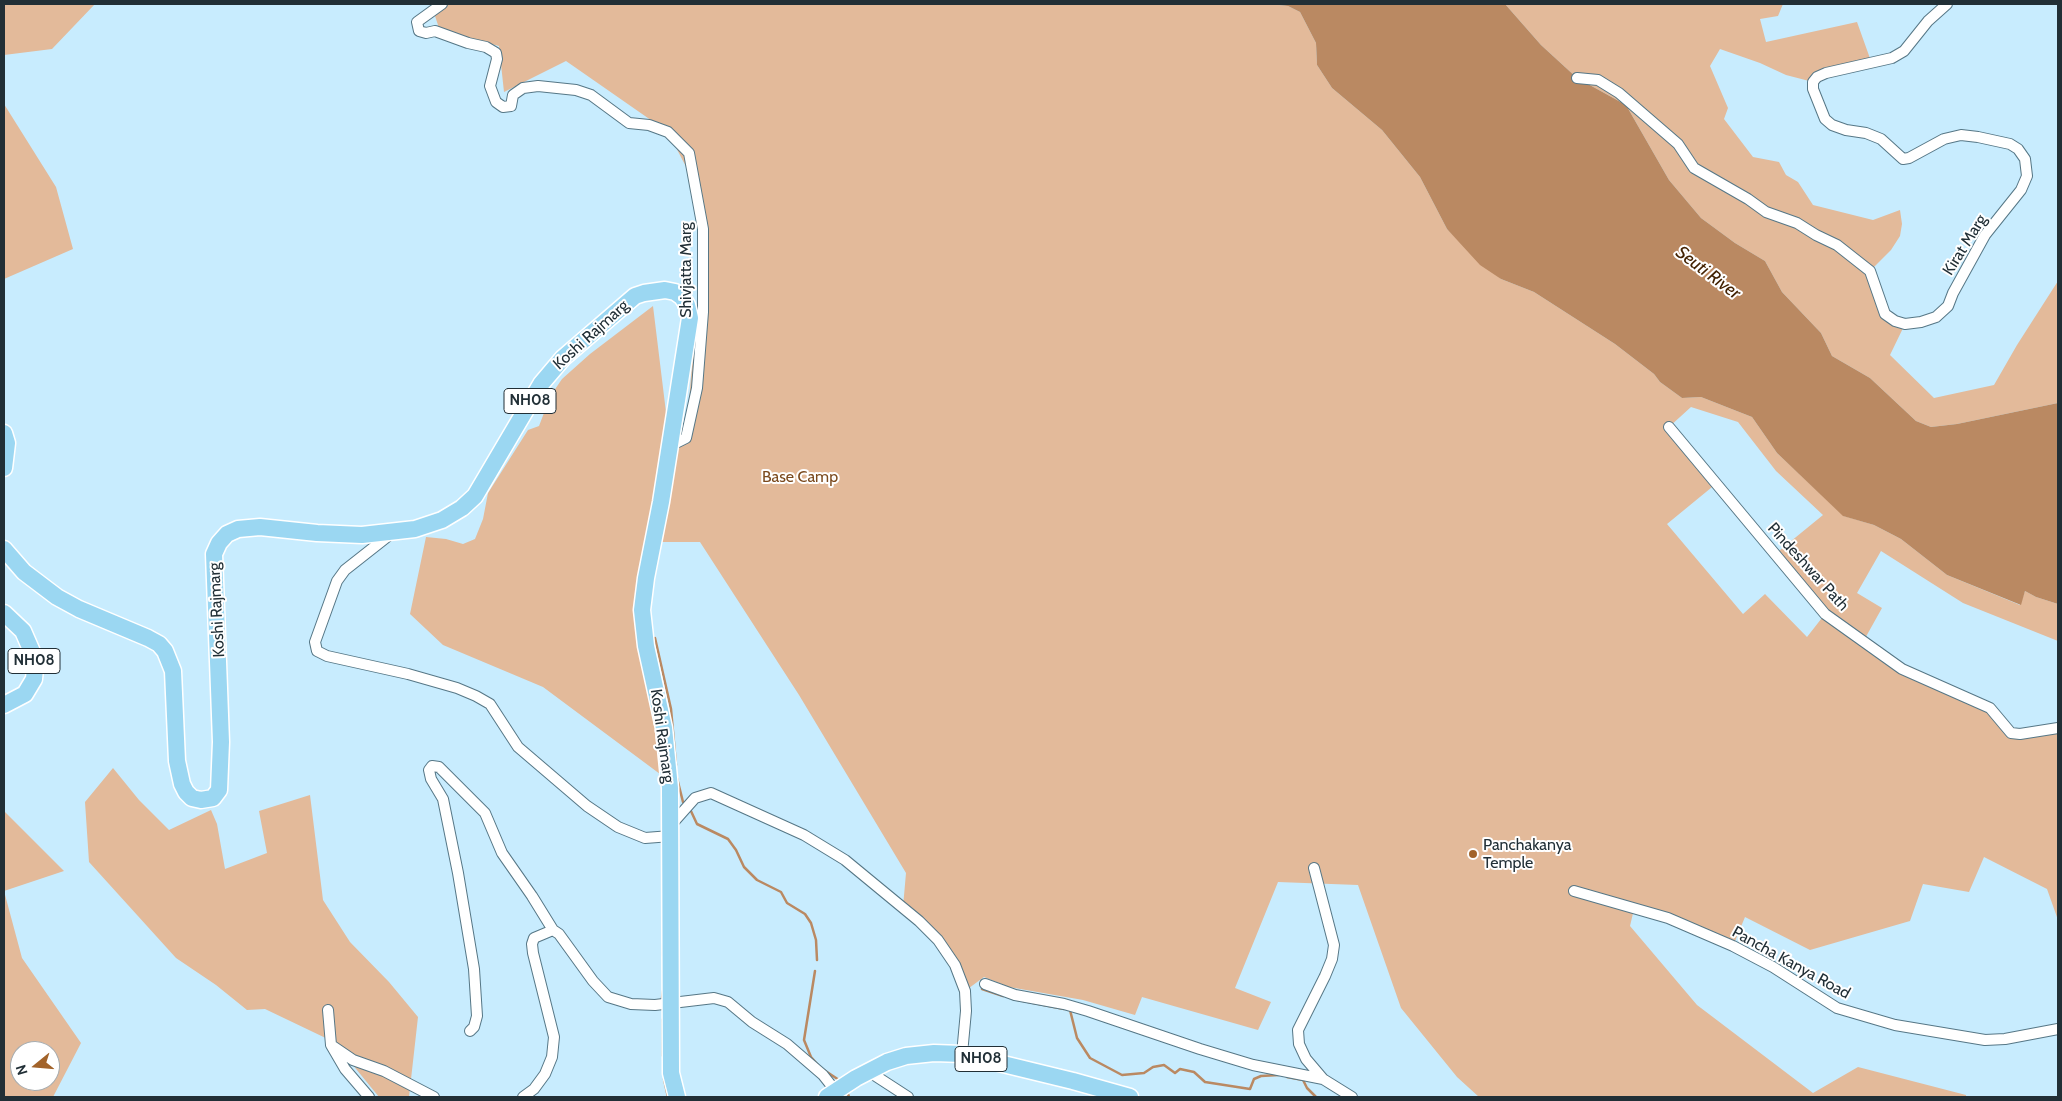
<!DOCTYPE html>
<style>
body{margin:0}
#map{position:relative;width:2062px;height:1101px;overflow:hidden;background:#c8ecfe;font-family:Cabin,sans-serif}
canvas{display:block}
.frame{position:absolute;inset:0;border:5px solid #212f36;pointer-events:none}
.north{position:absolute;left:10px;top:1041px;width:50px;height:50px;box-sizing:border-box;background:#fff;border:1px solid #a6acaf;border-radius:50%;rotate:253deg;font-size:14px;font-weight:700;line-height:20px;text-align:center;color:#212f36}
.north::after{content:'';display:block;margin:auto;width:18px;height:22px;background:#a2632a;clip-path:polygon(50% 0,100% 100%,50% 72%,0 100%)}
</style>
<div id="map">
<canvas width="2062" height="1101"></canvas>
<div class="frame"></div>
<div class="north">N</div>
</div>
<script>
const ctx = document.querySelector('canvas').getContext('2d');
ctx.lineJoin = 'round';
function fillPath(path, color) { ctx.fillStyle = color; ctx.fill(path, 'evenodd'); }
const poly = rows => new Path2D(rows.map(r => 'M' + r).join(''));
function strokePath(path, color, width, dash) { ctx.strokeStyle = color; ctx.lineWidth = width; ctx.lineCap = dash ? 'butt' : 'round'; ctx.setLineDash(dash || []); ctx.stroke(path); }
function label(font, color, halo, rows, align = 'center') {
  ctx.font = font + ' Cabin,sans-serif'; ctx.lineWidth = 4; ctx.setLineDash([]); ctx.textBaseline = 'middle'; ctx.strokeStyle = halo; ctx.fillStyle = color; for (const [text, x, y, turn = 0] of rows) {
    ctx.save(); ctx.translate(x, y); ctx.rotate((+turn || 0) * Math.PI / 180); ctx.textAlign = isNaN(turn) ? turn : align; if (halo) ctx.strokeText(text, 0, 0); ctx.fillText(text, 0, 0); ctx.restore();
  }
}
fillPath(poly([
 [4,4,95,4,52,49,4,55],
 [431,4,1269,4,1288,6,1300,12,1316,43,1317,65,1332,88,1382,130,1420,177,1447,229,1501,279,1534,292,1615,344,1654,374,1660,382,1682,398,1701,397,1752,417,1777,453,1844,516,1874,525,1901,539,1947,575,2020,605,2025,591,2036,597,2058,604,2058,641,1963,603,1881,551,1857,593,1882,608,1863,642,1902,669,1990,708,2011,733,2058,728,2058,920,2047,889,1984,857,1969,892,1923,884,1910,921,1810,950,1745,917,1733,946,1634,909,1630,926,1697,1005,1813,1093,1858,1067,1966,1095,1966,1097,1479,1097,1457,1077,1401,1008,1358,885,1278,882,1235,988,1271,1002,1258,1030,1142,997,1135,1015,1083,1000,1009,987,984,977,965,991,955,965,903,907,906,873,799,695,700,542,649,542,651,691,664,777,543,687,443,645,410,614,426,537,446,539,463,544,475,539,483,519,488,493,528,430,539,426,544,413,543,407,562,379,590,354,653,306,670,445,686,438,703,229,697,188,668,132,566,61,504,92,499,46,440,31],
 [1691,407,1738,422,1776,471,1823,515,1774,555,1825,614,1807,637,1765,594,1743,614,1667,524,1717,483,1669,427],
 [1505,4,1783,4,1778,16,1760,19,1766,42,1857,22,1872,64,1813,82,1786,75,1760,63,1720,49,1710,66,1728,108,1724,119,1753,157,1779,162,1786,175,1798,182,1813,205,1873,220,1900,210,1902,224,1900,236,1891,250,1870,271,1885,314,1905,324,1890,355,1934,398,1994,385,2017,345,2058,281,2058,403,1957,424,1931,427,1916,421,1870,378,1832,356,1821,333,1782,292,1765,261,1735,243,1701,218,1669,180,1626,105,1577,78,1541,45],
 [4,104,56,187,73,249,4,279],
 [113,768,139,800,169,830,211,810,217,824,225,869,267,853,259,811,310,795,323,900,350,942,389,982,418,1017,409,1097,379,1097,334,1042,265,1009,247,1010,216,985,176,958,89,862,85,802],
 [4,811,64,871,4,891,22,958,81,1043,53,1097,4,1097],
 [20,1051,50,1051,50,1081,20,1081]
]), '#e3ba9a');
fillPath(poly([
 [1269,4,1505,4,1541,45,1577,78,1626,105,1669,180,1701,218,1735,243,1765,261,1782,292,1821,333,1832,356,1870,378,1916,421,1931,427,1957,424,2058,403,2058,604,2036,597,2025,591,2021,605,1947,575,1901,539,1874,525,1843,516,1777,453,1752,417,1701,397,1682,398,1660,382,1654,374,1615,344,1534,292,1501,279,1480,265,1447,229,1420,177,1382,130,1332,88,1317,65,1316,43,1300,12,1288,6]
]), '#ba8962');
strokePath(poly([
 [655,638,671,709,676,765],
 [677,778,683,802],
 [690,809,697,824,728,839,736,850,744,867,757,880,781,892,787,903,805,914,811,923,816,940,817,960],
 [663,956,663,944],
 [815,971,804,1040,811,1057,818,1065],
 [982,989,1003,996],
 [662,998,663,991],
 [1013,999,1064,1009],
 [1070,1010,1077,1038,1090,1058,1122,1075,1144,1073,1153,1067,1164,1065,1175,1073,1180,1069,1194,1072,1205,1082,1250,1089,1254,1079,1261,1076,1279,1075],
 [663,1019,663,1056],
 [824,1070,839,1080],
 [1287,1077,1303,1080,1307,1088,1316,1097],
 [664,1079,668,1097],
 [848,1094,849,1097]
]), '#ba8962', 2.5);
const minor = poly([
 [442,4,417,22,419,31,426,33,435,31,468,43,486,47,496,53,497,59,490,86,496,102,503,107,511,106,513,95,523,88,538,86,576,90,591,95,629,123,649,125,668,132,689,153,703,229,703,312,697,388,686,438,670,446],
 [1577,78,1598,80,1619,93,1678,144,1694,168,1748,199,1766,212,1797,223,1816,235,1837,245,1870,271,1885,314,1895,321,1905,324,1921,322,1936,317,1948,306,1953,293,1985,235,2021,190,2027,176,2025,159,2018,149,2010,144,1978,137,1961,135,1944,139,1909,158,1903,159,1881,139,1866,133,1846,130,1832,125,1825,119,1813,89,1813,82,1817,77,1826,73,1892,58,1904,51,1928,21,1947,4],
 [1669,427,1825,614,1902,669,1990,708,2011,733,2020,734,2058,728],
 [392,533,345,570,337,581,315,642,317,651,327,656,408,674,457,688,476,696,490,704,518,747,587,806,618,827,645,838,671,836],
 [671,825,695,798,711,793,804,835,845,860,919,921,938,940,955,965,965,991,966,1011,962,1054],
 [1314,868,1334,945,1332,959,1325,976,1298,1030,1299,1044,1306,1059,1323,1079,1352,1097],
 [1574,891,1668,918,1733,946,1773,967,1837,1008,1895,1025,1985,1040,2005,1039,2058,1029],
 [985,984,1015,995,1064,1004,1088,1011,1200,1049,1253,1065,1323,1079],
 [328,1010,331,1045,345,1069,369,1097],
 [470,1031,474,1027,477,1016,474,969,458,873,443,799,431,779,429,770,432,766,439,767,485,813,502,853,532,896,553,930,559,934,593,981,608,997,631,1004,655,1005,714,998,728,1002,752,1022,787,1044,823,1075,838,1094],
 [331,1045,353,1060,384,1071,434,1097],
 [868,1071,908,1097],
 [523,1097,534,1089,545,1074,552,1057,554,1037,533,953,532,944,534,938,553,930]
]);
const primary = poly([
 [4,433,7,443,4,468],
 [4,549,24,572,57,597,79,609,148,638,159,644,165,651,173,671,177,761,182,784,186,792,192,798,201,800,213,798,219,790,221,742,214,554,219,543,227,534,238,529,260,527,317,533,362,535,415,529,442,520,462,508,475,496,541,384,563,358,635,296,644,293,665,290,675,292,682,297,687,305,690,318,661,502,646,578,642,610,646,646,664,728,670,788,671,1073,677,1097],
 [4,613,23,631,33,654,35,668,34,679,25,694,4,705],
 [827,1097,856,1078,887,1062,906,1056,934,1053,962,1054,1073,1081,1130,1097]
]);
strokePath(minor, '#567786', 12);
strokePath(primary, '#fff', 19);
strokePath(minor, '#fff', 10);
strokePath(primary, '#9bd7f2', 16);
for (const [x, y, r, color] of [
 [1473,854,5,"#a2632a"]
]) { const dot = new Path2D(); dot.arc(x, y, r, 0, 2 * Math.PI); ctx.fillStyle = color; ctx.fill(dot); strokePath(dot, '#fff', 2); }
for (const [x, y, w] of [
 [530,401,52],
 [34,661,52],
 [981,1059,52]
]) { const box = new Path2D(); box.roundRect(x - w / 2, y - 12.5, w, 25, 4); ctx.fillStyle = '#fff'; ctx.fill(box); strokePath(box, '#212f36', 1); }
label('bold 15px', '#212f36', null, [
 ["NH08",530,401],
 ["NH08",34,661],
 ["NH08",981,1059]
]);
label('16px', '#212f36', '#fff', [
 ["Kirat Marg",1965,245,-58],
 ["Shivjatta Marg",686,270,-90],
 ["Koshi Rajmarg",591,335,-42],
 ["Pindeshwar Path",1808,567,48],
 ["Koshi Rajmarg",217,610,-93],
 ["Koshi Rajmarg",662,736,82],
 ["Pancha Kanya Road",1791,963,29]
]);
label('16px', '#7b4a1e', '#fff', [
 ["Base Camp",800,477]
]);
label('16px', '#212f36', '#fff', [
 ["Panchakanya",1483,845],
 ["Temple",1483,863]
], 'left');
label('italic 18px', '#432202', '#fff', [
 ["Seuti River",1708,273,37]
]);
</script>
